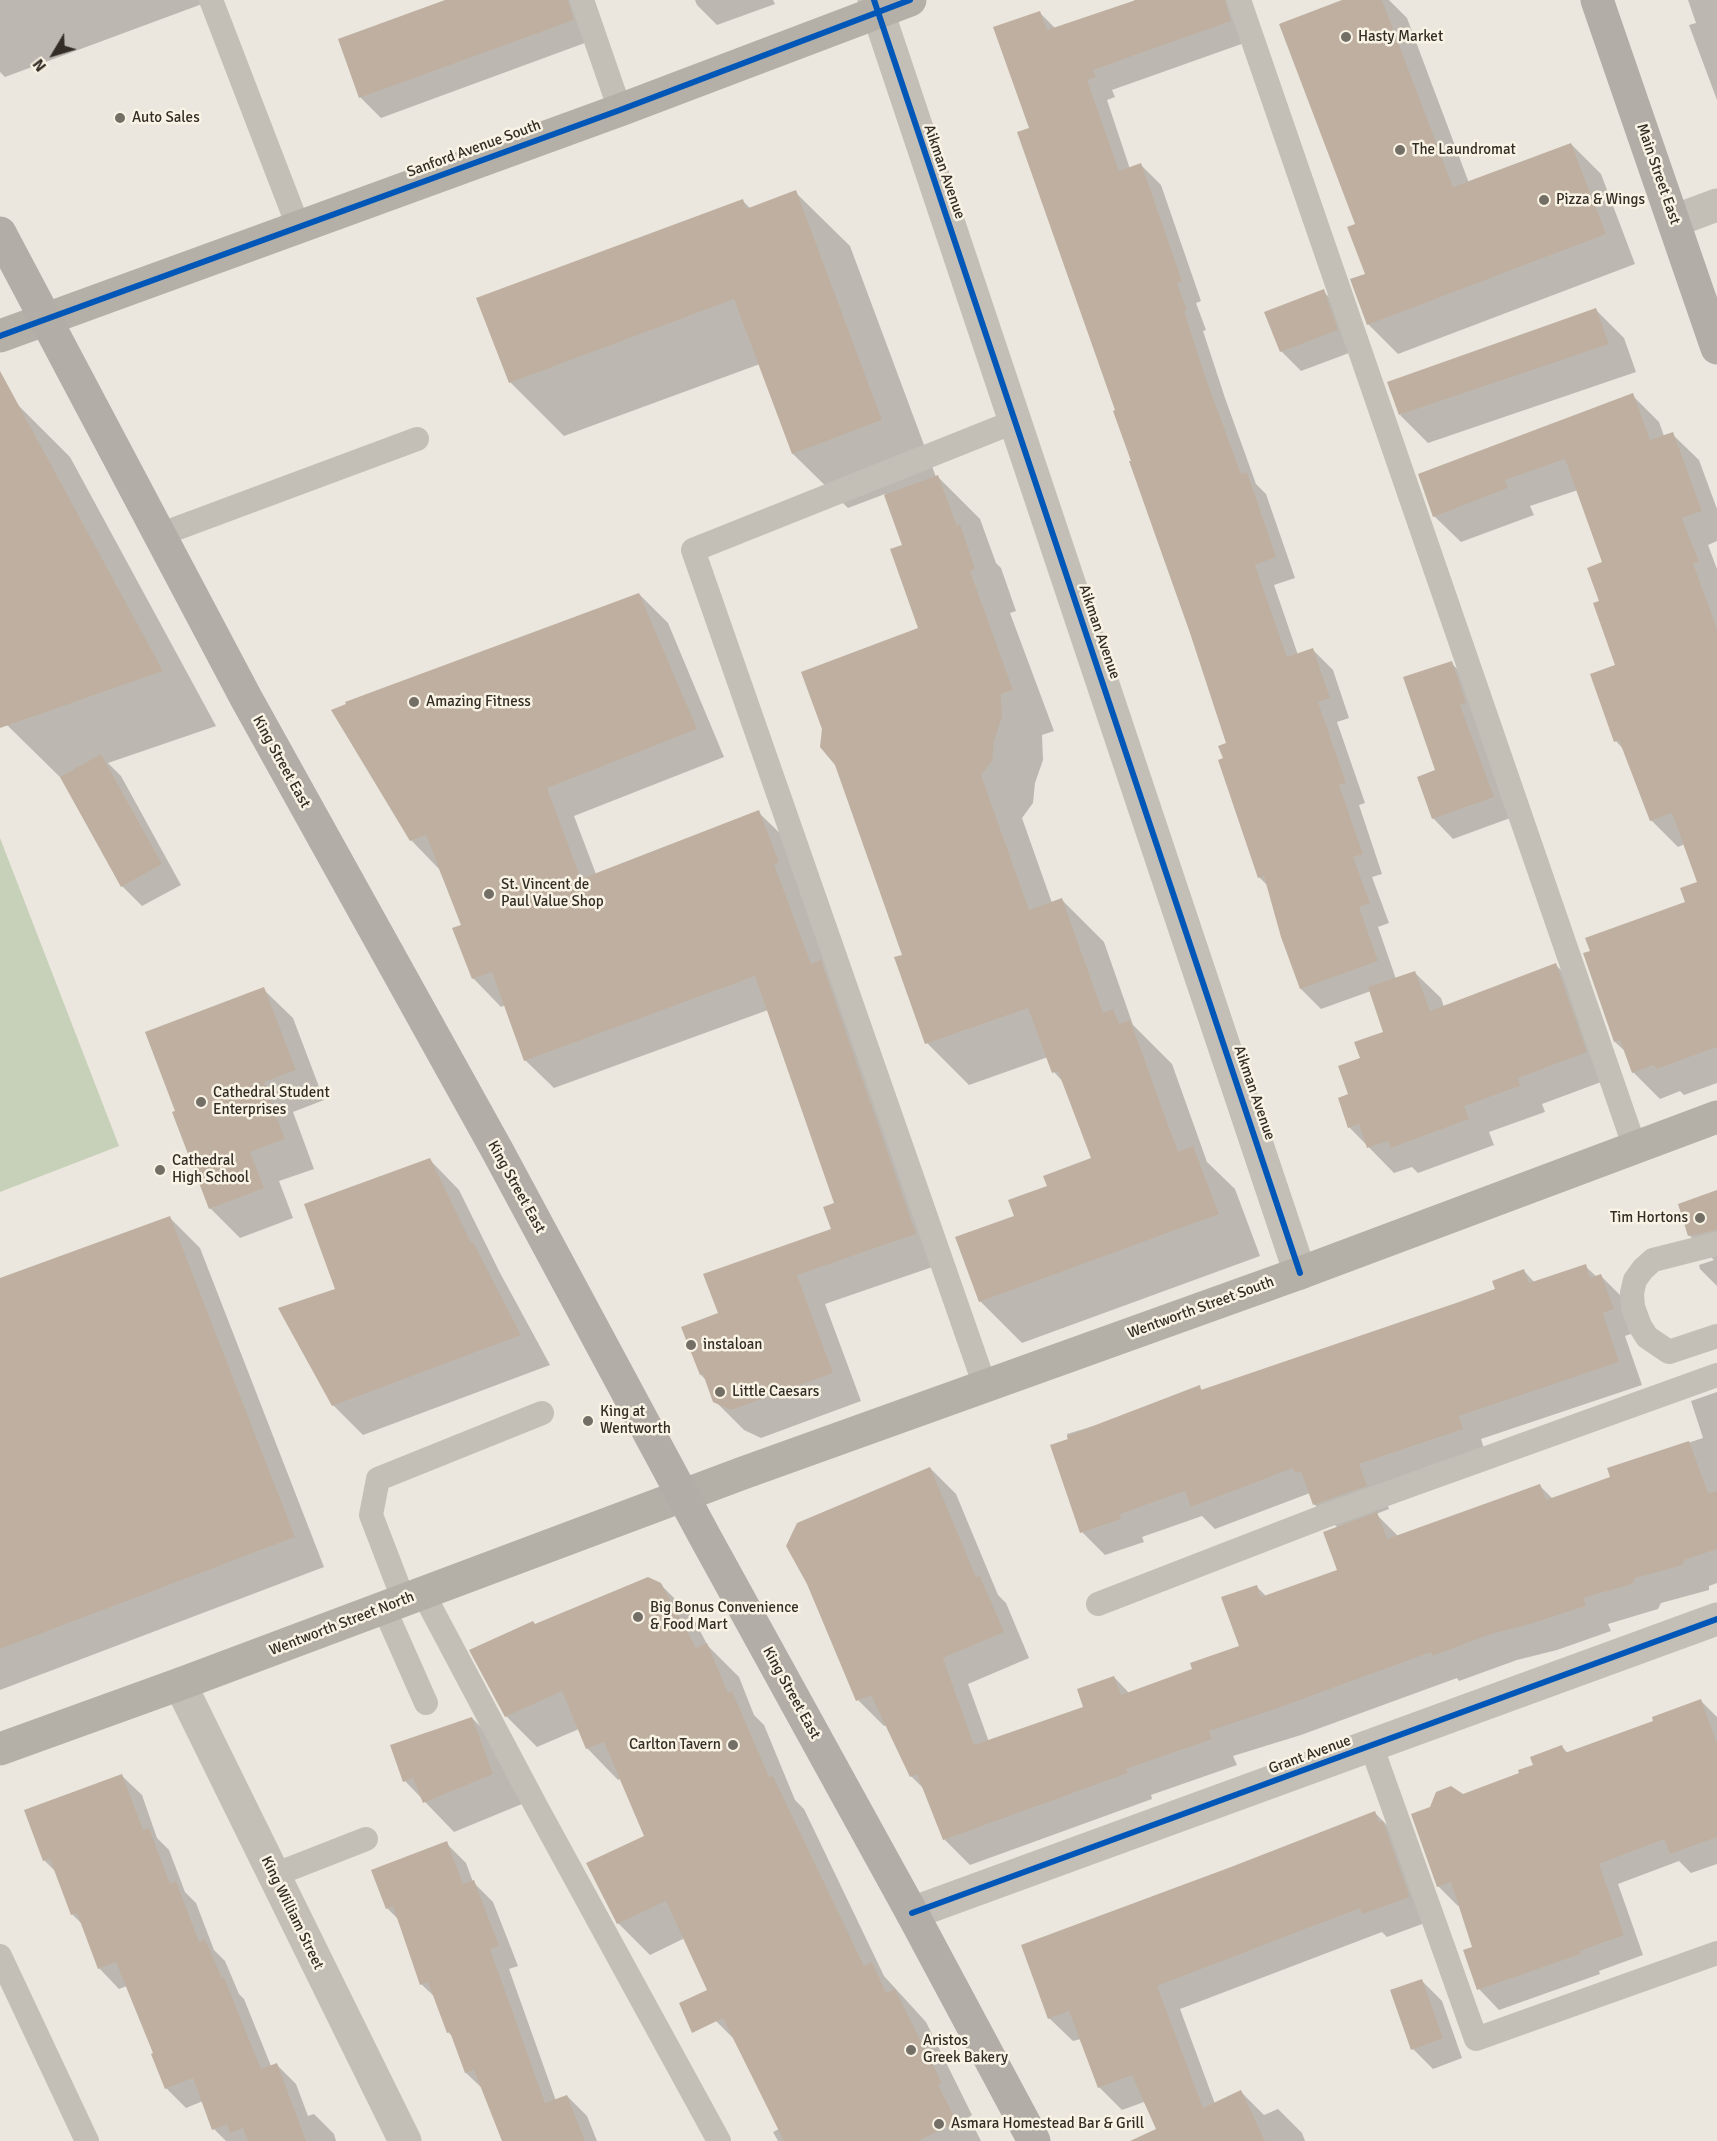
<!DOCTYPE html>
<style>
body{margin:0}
#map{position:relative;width:1717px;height:2141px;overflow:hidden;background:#ebe7de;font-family:Signika,sans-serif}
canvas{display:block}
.north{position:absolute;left:24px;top:24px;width:60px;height:60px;-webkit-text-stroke:4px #f8f3e4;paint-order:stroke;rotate:232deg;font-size:16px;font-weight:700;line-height:24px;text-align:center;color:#332d26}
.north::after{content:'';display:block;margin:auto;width:21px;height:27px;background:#332d26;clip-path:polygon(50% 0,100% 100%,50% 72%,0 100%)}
</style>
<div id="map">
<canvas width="1717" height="2141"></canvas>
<div class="north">N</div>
</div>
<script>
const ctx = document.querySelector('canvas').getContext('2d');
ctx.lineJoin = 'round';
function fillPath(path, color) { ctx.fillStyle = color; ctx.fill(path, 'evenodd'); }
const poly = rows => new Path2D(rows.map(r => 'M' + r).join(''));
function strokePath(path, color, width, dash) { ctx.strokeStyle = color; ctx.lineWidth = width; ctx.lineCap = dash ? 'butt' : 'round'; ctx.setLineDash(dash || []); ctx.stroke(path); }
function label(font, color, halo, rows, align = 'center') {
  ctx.font = font + ' Signika,sans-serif'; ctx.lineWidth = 5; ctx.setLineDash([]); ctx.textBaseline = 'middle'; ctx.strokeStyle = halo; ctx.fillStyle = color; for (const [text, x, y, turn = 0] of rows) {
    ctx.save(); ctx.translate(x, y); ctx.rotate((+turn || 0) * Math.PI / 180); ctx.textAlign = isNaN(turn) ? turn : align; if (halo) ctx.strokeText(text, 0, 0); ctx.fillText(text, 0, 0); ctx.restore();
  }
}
fillPath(poly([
 [0,838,119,1146,0,1192]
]), '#c7d0b8');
fillPath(poly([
 [0,0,213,0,5,77,0,72],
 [452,0,588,0,593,40,381,118,361,98,340,40],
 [695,0,773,0,775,4,717,25,697,5],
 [1134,0,1238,0,1250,41,1112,90,1115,97,1107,100,1130,169,1141,165,1161,185,1201,301,1196,303,1206,330,1203,331,1225,398,1256,484,1266,494,1295,578,1274,585,1298,655,1313,650,1333,670,1349,718,1337,722,1365,803,1359,805,1382,874,1372,877,1389,923,1378,927,1396,979,1415,973,1441,998,1444,1007,1556,965,1581,991,1612,1078,1542,1104,1545,1112,1489,1132,1494,1145,1418,1173,1412,1167,1394,1173,1349,1127,1350,1095,1362,1059,1385,1033,1371,991,1321,1009,1301,989,1283,937,1269,887,1259,877,1224,759,1228,744,1133,461,1031,129,1040,13,1056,29,1135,2],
 [1346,0,1389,0,1407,18,1469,183,1571,144,1601,174,1635,264,1398,354,1368,324,1367,275,1357,225],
 [1688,0,1717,0,1717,100,1689,25,1696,23],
 [795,192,850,246,936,477,938,477,980,519,996,563,1001,568,1016,611,1010,613,1054,731,1042,735,1043,760,1035,783,1033,803,1022,818,1052,903,1062,900,1104,942,1133,1025,1172,1064,1207,1162,1235,1189,1260,1256,1022,1343,980,1301,1016,1217,1049,1186,1093,1159,1064,1083,1054,1072,1048,1057,969,1085,927,1043,904,955,920,629,904,546,885,494,848,508,793,454,760,364,564,436,510,382,742,200,751,209],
 [1323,291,1343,311,1357,350,1301,371,1281,351],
 [1596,310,1624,338,1636,372,1428,443,1400,415],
 [1632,395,1659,422,1664,436,1672,434,1699,460,1717,509,1717,541,1708,545,1717,569,1717,1083,1684,1095,1680,1091,1660,1099,1633,1072,1627,1053,1615,1042,1699,883,1685,844,1678,847,1651,820,1624,750,1616,741,1617,666,1601,602,1604,563,1578,490,1530,506,1534,515,1461,542,1434,516],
 [16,403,70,457,216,726,108,763,121,776,181,885,142,906,122,886,62,779,7,725,0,709,0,409],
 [639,594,668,623,724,757,574,816,596,874,758,812,787,840,944,1263,825,1304,861,1401,761,1438,744,1430,715,1401,707,1381,701,1375,720,1314,833,1230,835,1204,768,1010,554,1088,525,1060,506,1005,501,1007,473,978,463,926,439,869,411,840],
 [1451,663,1472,683,1513,817,1453,839,1433,818],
 [263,989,293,1018,324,1100,293,1112,314,1169,279,1181,293,1218,240,1238,210,1208],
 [430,1160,459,1190,499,1271,550,1365,363,1435,333,1405,337,1290],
 [1717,1192,1717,1286,1700,1269,1699,1265,1714,1260,1690,1236,1680,1205],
 [170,1218,200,1248,324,1567,0,1690,0,1280],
 [1585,1266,1597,1277,1601,1276,1624,1299,1636,1332,1625,1336,1642,1385,1481,1439,1485,1452,1381,1487,1389,1509,1376,1514,1398,1536,1540,1486,1553,1499,1612,1478,1609,1469,1703,1438,1691,1401,1717,1392,1717,1583,1709,1586,1709,1590,1661,1603,1658,1609,1608,1624,1611,1631,1557,1650,1517,1660,1459,1681,1457,1678,1301,1735,1233,1756,1237,1765,1151,1795,1152,1799,970,1865,944,1839,925,1790,911,1776,887,1725,884,1726,858,1700,930,1468,956,1494,998,1595,1006,1603,1029,1658,968,1684,989,1742,1085,1707,1114,1677,1130,1694,1194,1670,1240,1647,1256,1586,1267,1597,1339,1571,1338,1528,1314,1504,1310,1493,1215,1529,1202,1516,1142,1537,1144,1542,1105,1555,1082,1532,1067,1434,1117,1419,1199,1387,1203,1391,1497,1290,1524,1271,1535,1283],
 [660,1584,692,1616,708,1646,739,1677,754,1715,764,1725,795,1800,804,1809,884,1976,926,2022,972,2115,969,2117,981,2141,778,2141,773,2132,779,2129,735,2040,716,2021,709,1991,685,1938,650,1955,618,1923,646,1836,622,1778,618,1780,587,1748,579,1729,537,1747,506,1716,536,1626],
 [1701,1701,1717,1717,1717,1864,1691,1873,1679,1861,1618,1884,1643,1955,1599,1971,1600,1974,1499,2010,1479,1989,1465,1951,1474,1948,1461,1905,1458,1906,1438,1886,1463,1796,1521,1774,1562,1747,1568,1753,1655,1722],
 [472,1718,502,1748,522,1804,454,1832,405,1781],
 [121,1775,142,1795,157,1838,169,1850,185,1892,196,1903,214,1950,225,1961,239,1994,244,1999,271,2066,276,2064,296,2084,308,2116,314,2114,334,2134,336,2141,226,2141,214,2129,203,2101,186,2108,166,2088,155,2054,127,1986,119,1989,99,1968,82,1924,72,1914,57,1873,44,1860],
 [1375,1813,1398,1836,1433,1920,1387,1937,1382,1932,1180,2009,1215,2104,1241,2092,1264,2115,1278,2109,1302,2133,1305,2141,1163,2141,1144,2102,1122,2110,1099,2087,1081,2039,1073,2041,1049,2018,1231,1869],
 [446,1843,466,1863,473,1882,493,1902,518,1966,509,1969,556,2101,567,2096,587,2116,597,2141,503,2141,484,2090,466,2073,453,2037,448,2032,436,1998,421,1984,399,1920,387,1908],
 [1422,1981,1442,2001,1462,2058,1433,2069,1413,2049]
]), '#0003');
fillPath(poly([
 [445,0,568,0,574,20,359,98,338,39],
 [1136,0,1225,0,1231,21,1093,70,1096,77,1087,80,1119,171,1141,163,1182,281,1177,283,1187,310,1184,311,1205,376,1241,474,1247,472,1276,557,1255,565,1287,657,1313,648,1330,698,1318,702,1346,783,1339,785,1363,854,1353,857,1370,903,1359,907,1378,961,1300,989,1281,937,1264,876,1258,878,1218,760,1223,758,1218,746,1226,743,1190,633,1129,461,1131,461,1113,411,1115,410,1017,132,1029,128,993,27,1040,11,1047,30],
 [1342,0,1382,0,1453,187,1571,143,1606,234,1367,325,1350,279,1365,274,1347,227,1355,224,1279,24],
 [796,190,882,420,792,454,734,299,509,383,476,298,743,199,746,209],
 [1324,289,1338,330,1280,352,1264,312],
 [1596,308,1609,344,1399,415,1387,382],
 [0,371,163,671,0,728],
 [1633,393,1650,440,1673,432,1702,511,1682,518,1699,562,1693,563,1717,629,1717,1047,1656,1069,1654,1065,1632,1073,1620,1040,1614,1042,1583,953,1590,951,1585,938,1685,902,1680,888,1697,882,1672,813,1650,821,1619,740,1614,742,1590,674,1615,665,1593,603,1599,601,1587,568,1602,562,1565,459,1505,480,1508,488,1433,517,1418,474],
 [938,475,957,526,960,524,975,569,970,571,1013,690,1001,694,1002,717,994,741,992,761,981,775,1029,910,1062,898,1103,1013,1113,1009,1119,1024,1130,1020,1178,1152,1193,1146,1219,1214,979,1302,955,1237,1014,1216,1008,1200,1047,1186,1043,1176,1091,1158,1058,1071,1052,1073,1028,1008,925,1044,894,957,902,955,835,765,820,747,822,729,801,672,918,628,890,549,902,545,884,495],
 [639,593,697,729,547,788,581,879,759,810,779,862,774,864,811,964,821,960,916,1234,797,1275,833,1373,731,1410,713,1402,703,1374,700,1375,681,1327,718,1313,703,1274,831,1229,823,1207,834,1203,755,976,524,1061,492,972,472,979,452,928,461,925,426,835,410,841,331,710,346,704,345,702],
 [1452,661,1466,703,1460,705,1494,797,1432,819,1417,777,1435,770,1403,677],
 [101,754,162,864,121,887,60,777],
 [1556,963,1587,1052,1518,1078,1520,1086,1464,1106,1469,1119,1391,1148,1388,1141,1367,1148,1359,1124,1348,1128,1338,1098,1348,1094,1338,1066,1360,1058,1354,1042,1383,1032,1368,987,1415,971,1430,1011],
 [264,987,296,1070,264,1082,285,1139,250,1152,264,1188,209,1209,172,1112,175,1111,145,1032],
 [430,1158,471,1243,473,1242,521,1335,332,1406,278,1308,335,1289,304,1204],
 [1717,1190,1717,1230,1688,1236,1678,1204],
 [170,1216,295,1537,0,1649,0,1278],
 [1586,1264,1590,1278,1601,1274,1614,1309,1603,1313,1619,1362,1459,1416,1463,1429,1359,1464,1367,1486,1313,1505,1301,1471,1295,1473,1293,1468,1191,1507,1185,1491,1120,1514,1121,1519,1080,1533,1050,1445,1068,1439,1067,1436,1200,1385,1201,1390,1459,1302,1495,1289,1492,1281,1524,1269,1529,1283],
 [1689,1441,1708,1493,1717,1491,1717,1549,1684,1560,1683,1565,1635,1578,1632,1584,1583,1598,1586,1606,1530,1624,1491,1634,1432,1656,1431,1652,1275,1709,1209,1731,1212,1739,1126,1769,1128,1773,943,1840,917,1774,910,1777,871,1695,856,1701,807,1584,786,1546,797,1523,930,1467,976,1577,980,1576,1004,1632,943,1658,974,1745,1083,1707,1077,1689,1114,1676,1121,1695,1192,1669,1190,1663,1239,1646,1221,1597,1257,1585,1261,1597,1337,1570,1323,1532,1377,1512,1387,1539,1540,1484,1546,1500,1610,1477,1607,1468],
 [648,1577,661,1583,696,1648,707,1643,728,1693,732,1691,769,1777,773,1776,864,1966,872,1962,886,1993,895,1989,942,2083,938,2085,957,2122,918,2141,784,2141,723,2018,692,2033,679,2003,707,1990,666,1901,617,1924,586,1863,644,1836,604,1742,586,1749,562,1691,505,1717,469,1650,533,1621,535,1624],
 [1701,1699,1717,1744,1717,1837,1670,1854,1664,1839,1599,1864,1624,1935,1580,1951,1581,1954,1477,1990,1463,1950,1472,1947,1451,1882,1437,1887,1411,1814,1430,1807,1436,1792,1451,1786,1463,1794,1519,1773,1518,1770,1533,1765,1530,1757,1562,1745,1565,1753,1653,1721,1652,1717],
 [472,1717,493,1774,423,1803,413,1778,403,1782,390,1745],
 [122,1774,143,1830,149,1828,170,1884,176,1881,199,1942,205,1939,222,1978,224,1977,261,2069,277,2063,306,2141,248,2141,243,2128,230,2133,227,2124,212,2130,193,2078,165,2089,151,2054,153,2053,116,1962,98,1969,77,1913,71,1915,50,1859,43,1861,24,1810],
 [1375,1811,1379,1822,1383,1821,1410,1897,1362,1914,1360,1908,1157,1986,1203,2108,1241,2090,1265,2141,1130,2141,1156,2129,1132,2075,1098,2088,1069,2011,1048,2019,1021,1945,1231,1867],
 [447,1841,463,1884,474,1880,499,1946,490,1949,545,2103,567,2095,585,2141,502,2141,474,2070,465,2073,450,2032,447,2033,428,1982,420,1985,393,1906,386,1909,371,1870],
 [1422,1979,1443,2038,1411,2050,1390,1990]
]), '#beafa0');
strokePath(poly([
 [211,0,298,226],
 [582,0,620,110],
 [1239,0,1635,1148],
 [159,535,417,439],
 [1717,1244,1653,1260,1643,1269,1635,1280,1632,1293,1633,1307,1640,1326,1647,1337,1669,1352,1717,1336],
 [985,1386,693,550,1016,421],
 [423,1593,537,1808,719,2141],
 [404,1601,371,1515,378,1479,542,1413],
 [1098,1604,1325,1516,1717,1375],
 [384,1608,426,1703],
 [1371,1745,1476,2039,1717,1953],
 [274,1875,366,1839],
 [0,1956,87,2141]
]), '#c3bfb7', 24);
strokePath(poly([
 [874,0,1300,1273],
 [1674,221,1717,205],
 [180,1684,405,2141],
 [912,1913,1717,1619]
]), '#c3bfb7', 33);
strokePath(poly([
 [0,336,620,110,910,0],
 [0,1749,180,1684,743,1473,1300,1273,1717,1117]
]), '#b4b0a8', 33);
strokePath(poly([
 [1597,0,1717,348],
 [0,233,246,698,497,1150,705,1537,912,1913,1034,2141]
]), '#b2ada6', 33);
strokePath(poly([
 [874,0,1300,1273],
 [0,336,620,110,910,0],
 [912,1913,1717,1619]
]), '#0057b8', 6);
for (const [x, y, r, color] of [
 [1346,37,6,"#736e66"],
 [120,118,6,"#736e66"],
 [1400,150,6,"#736e66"],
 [1544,200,6,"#736e66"],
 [414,702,6,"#736e66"],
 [489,894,6,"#736e66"],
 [201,1102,6,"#736e66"],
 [160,1170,6,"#736e66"],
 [1700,1218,6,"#736e66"],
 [691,1345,6,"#736e66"],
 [720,1392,6,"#736e66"],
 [588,1421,6,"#736e66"],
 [638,1617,6,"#736e66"],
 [733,1745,6,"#736e66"],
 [911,2050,6,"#736e66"],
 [939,2124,6,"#736e66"]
]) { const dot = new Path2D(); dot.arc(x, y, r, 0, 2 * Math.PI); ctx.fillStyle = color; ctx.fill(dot); strokePath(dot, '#f8f3e4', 2); }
label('15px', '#332d26', '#f8f3e4', [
 ["Hasty Market",1358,37],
 ["Auto Sales",132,118],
 ["The Laundromat",1412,150],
 ["Pizza & Wings",1556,200],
 ["Amazing Fitness",426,702],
 ["St. Vincent de",501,885],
 ["Paul Value Shop",501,902],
 ["Cathedral Student",213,1093],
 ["Enterprises",213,1110],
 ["Cathedral",172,1161],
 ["High School",172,1178],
 ["Tim Hortons",1688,1218,"right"],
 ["instaloan",703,1345],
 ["Little Caesars",732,1392],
 ["King at",600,1412],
 ["Wentworth",600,1429],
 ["Big Bonus Convenience",650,1608],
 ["& Food Mart",650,1625],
 ["Carlton Tavern",721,1745,"right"],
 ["Aristos",923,2041],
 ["Greek Bakery",923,2058],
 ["Asmara Homestead Bar & Grill",951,2124]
], 'left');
label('15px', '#332d26', '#f8f3e4', [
 ["Sanford Avenue South",474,149,-20],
 ["Aikman Avenue",944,172,71],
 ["Main Street East",1658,174,71],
 ["Aikman Avenue",1099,632,71],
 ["King Street East",281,762,61],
 ["Aikman Avenue",1254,1093,71],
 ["King Street East",516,1187,61],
 ["Wentworth Street South",1201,1308,-20],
 ["Wentworth Street North",342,1624,-21],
 ["King Street East",791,1693,61],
 ["Grant Avenue",1310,1755,-20],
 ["King William Street",292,1913,64]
]);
</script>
